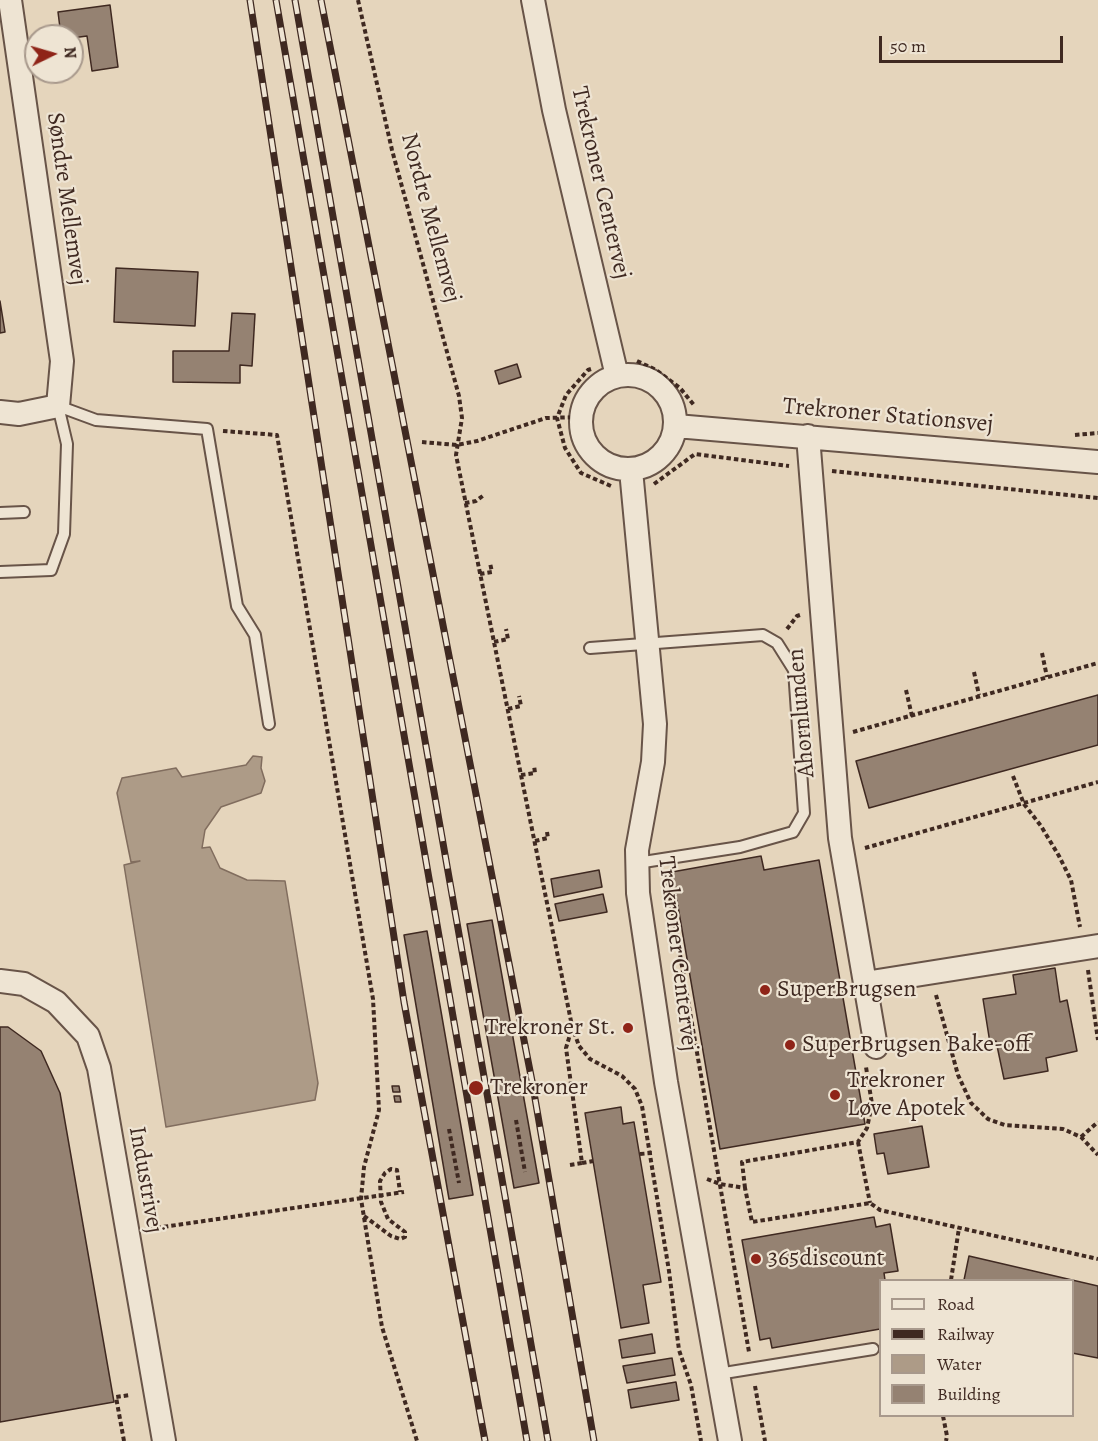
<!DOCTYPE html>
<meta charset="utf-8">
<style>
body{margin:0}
#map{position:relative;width:1098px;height:1441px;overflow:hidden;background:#e5d5bc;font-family:Alegreya,serif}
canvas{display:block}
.legend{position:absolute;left:879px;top:1279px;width:195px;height:138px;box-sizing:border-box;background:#eee4d3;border:2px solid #a8998c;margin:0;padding:8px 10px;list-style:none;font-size:18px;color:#3f2921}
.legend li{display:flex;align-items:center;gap:12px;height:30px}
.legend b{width:30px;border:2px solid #a8998c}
.north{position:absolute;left:24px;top:24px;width:60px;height:60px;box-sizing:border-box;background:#eee4d3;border:2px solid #a8998c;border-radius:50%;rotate:85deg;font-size:16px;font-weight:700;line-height:24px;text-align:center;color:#3f2921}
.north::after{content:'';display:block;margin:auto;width:21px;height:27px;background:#8f2418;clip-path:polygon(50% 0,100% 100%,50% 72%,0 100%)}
.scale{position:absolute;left:879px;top:36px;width:184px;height:27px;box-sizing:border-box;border:3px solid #3f2921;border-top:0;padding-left:8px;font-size:18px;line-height:21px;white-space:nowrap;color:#3f2921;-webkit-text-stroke:4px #eee4d3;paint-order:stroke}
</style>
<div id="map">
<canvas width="1098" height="1441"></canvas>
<ul class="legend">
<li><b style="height:8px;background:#eee4d3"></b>Road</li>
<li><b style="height:8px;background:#3f2921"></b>Railway</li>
<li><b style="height:16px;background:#ad9b87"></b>Water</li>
<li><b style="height:16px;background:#958272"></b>Building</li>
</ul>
<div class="north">N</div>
<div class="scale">50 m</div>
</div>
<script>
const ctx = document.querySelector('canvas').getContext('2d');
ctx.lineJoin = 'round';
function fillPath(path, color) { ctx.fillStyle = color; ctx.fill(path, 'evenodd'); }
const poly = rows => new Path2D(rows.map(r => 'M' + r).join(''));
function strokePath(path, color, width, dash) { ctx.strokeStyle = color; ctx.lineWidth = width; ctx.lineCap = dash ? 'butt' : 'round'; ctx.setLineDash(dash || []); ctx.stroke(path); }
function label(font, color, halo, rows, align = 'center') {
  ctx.font = font + ' Alegreya,serif'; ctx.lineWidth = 4.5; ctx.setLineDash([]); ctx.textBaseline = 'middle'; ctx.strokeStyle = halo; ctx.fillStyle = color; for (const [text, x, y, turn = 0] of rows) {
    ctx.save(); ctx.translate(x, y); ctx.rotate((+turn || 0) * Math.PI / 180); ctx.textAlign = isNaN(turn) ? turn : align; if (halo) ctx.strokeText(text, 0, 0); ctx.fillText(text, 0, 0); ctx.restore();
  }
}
const water = poly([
 [253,756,262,757,261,768,265,781,261,793,221,807,205,830,202,848,210,847,220,868,247,880,285,881,318,1083,315,1100,166,1127,124,865,140,861,131,862,117,793,122,778,176,768,182,777,246,765,253,756]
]);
fillPath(water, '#ad9b87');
strokePath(water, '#816d5e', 1.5);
const building = poly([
 [110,5,118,67,92,71,87,36,72,38,72,36,61,36,58,12,110,5],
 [116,268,198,272,195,326,114,322,116,268],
 [0,301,5,332,0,333,0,301],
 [232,313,255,314,252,366,240,365,240,383,173,382,173,351,229,351,232,313],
 [517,364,521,377,499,384,495,371,517,364],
 [1098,695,1098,745,869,808,856,761,1098,695],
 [761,856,764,870,819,860,865,1124,720,1149,672,872,761,856],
 [599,870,602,887,554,897,551,879,599,870],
 [603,894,607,912,559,921,555,904,603,894],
 [492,920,539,1183,514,1188,467,924,492,920],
 [427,931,473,1195,449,1199,404,935,427,931],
 [1055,968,1060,1002,1067,1000,1077,1051,1046,1058,1048,1071,1004,1079,996,1041,990,1043,983,999,1016,994,1013,975,1055,968],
 [0,1027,8,1027,41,1051,60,1093,114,1402,0,1422,0,1027],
 [392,1086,399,1086,400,1092,393,1092,392,1086],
 [394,1096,400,1096,401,1102,395,1102,394,1096],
 [621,1107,623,1124,634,1122,661,1282,643,1285,649,1323,621,1328,585,1113,621,1107],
 [922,1126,929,1167,888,1174,884,1153,877,1154,874,1134,922,1126],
 [874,1217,876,1227,890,1224,898,1271,884,1273,885,1280,880,1280,880,1329,772,1348,770,1338,760,1340,742,1240,874,1217],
 [969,1256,1098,1286,1098,1358,1072,1353,1072,1280,964,1280,969,1256],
 [652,1334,655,1353,622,1358,619,1340,652,1334],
 [672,1358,675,1375,627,1383,623,1366,672,1358],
 [676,1382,679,1400,631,1408,628,1390,676,1382]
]);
fillPath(building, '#958272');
strokePath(building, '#3f2921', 1.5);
const lane = poly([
 [58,406,96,420,207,429,237,606,255,635,269,724],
 [0,513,24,512],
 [0,572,51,570,64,534,67,444,58,406],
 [590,648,763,635,777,643,794,670,804,813,793,832,740,847,637,863],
 [718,1374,873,1349]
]);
const street = poly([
 [533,0,554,110,617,376],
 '581 422a47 47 0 1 1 94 0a47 47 0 1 1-94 0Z',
 [0,412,19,414,58,406,62,361,10,0],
 [676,426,1098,462],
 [808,436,840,838,876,1047],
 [631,470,655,724,653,762,637,850,638,893,666,1082,730,1441],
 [0,981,24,984,56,1002,88,1036,99,1068,164,1441],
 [865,983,1098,946]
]);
strokePath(lane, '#685448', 14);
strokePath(street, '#685448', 26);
strokePath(poly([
 [358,0,392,150,459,396,462,418,456,455,572,1026,579,1046,590,1059,622,1076,635,1089,642,1106,669,1271,679,1350,691,1385,701,1441],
 [637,361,656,370,680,388,694,405],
 [591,369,588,370,566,395,557,418,565,448,581,473,611,486],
 [223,431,277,435,373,999,379,1110,364,1167,361,1199,382,1327,417,1441],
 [1075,435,1098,433],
 [422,442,457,445,477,441,546,418,581,417],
 [832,471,1098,498],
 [654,484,695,454,789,466],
 [465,503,476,501,484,495],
 [480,574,492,572,490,563],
 [787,629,797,616,800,615],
 [494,642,508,639,506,629],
 [1042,653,1047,677],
 [974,672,979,695],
 [906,690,912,716],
 [508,709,521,706,519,696],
 [853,732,1098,663],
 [521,775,535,773,534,765],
 [1013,776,1024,804,1041,826,1059,856,1071,880,1080,927],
 [535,841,548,838,547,832],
 [865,848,1098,782],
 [666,874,749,1352],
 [1088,970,1098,1040],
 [936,995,958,1075,971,1103,988,1119,1005,1125,1063,1129,1081,1137,1098,1155],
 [516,1120,525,1172],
 [449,1129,459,1183],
 [1081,1137,1098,1122],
 [858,1142,870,1203],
 [640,1154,652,1153],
 [582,1163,593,1161],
 [570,1165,582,1163,566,1048,572,1028],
 [707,1179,720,1184,745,1188,752,1222,870,1203,880,1210,1098,1259],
 [745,1188,742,1162,858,1142,867,1128,872,1104,866,1067],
 [364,1216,391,1236,400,1239,405,1237,405,1232,388,1219,381,1202,380,1181,385,1173,391,1169,397,1170,400,1192],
 [149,1229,404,1192],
 [951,1280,959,1228],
 [755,1386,765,1441],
 [943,1416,947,1436,946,1441],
 [124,1441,116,1397,130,1395]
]), '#3f2921', 4, [4.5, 3]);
strokePath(lane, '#eee4d3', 10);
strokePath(street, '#eee4d3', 22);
const rail = poly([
 [250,0,404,1002,485,1441],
 [276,0,527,1441],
 [295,0,548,1441],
 [321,0,532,1081,594,1441]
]);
strokePath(rail, '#3f2921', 7);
strokePath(rail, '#eee4d3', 4.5, [14]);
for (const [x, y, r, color] of [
 [765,990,6,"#8f2418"],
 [628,1028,6,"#8f2418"],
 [790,1045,6,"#8f2418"],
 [476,1088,8,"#8f2418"],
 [835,1095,6,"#8f2418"],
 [756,1259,6,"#8f2418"]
]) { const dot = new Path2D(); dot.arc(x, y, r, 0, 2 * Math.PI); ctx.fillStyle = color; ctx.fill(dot); strokePath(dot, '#eee4d3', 2); }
label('24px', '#3f2921', '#eee4d3', [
 ["Trekroner Centervej",600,183,77],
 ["Søndre Mellemvej",66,199,82],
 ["Nordre Mellemvej",430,218,75],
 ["Trekroner Stationsvej",888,416,5],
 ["Ahornlunden",802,713,-95],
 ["Trekroner Centervej",677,954,83],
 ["Industrivej",145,1180,80]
]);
label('24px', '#3f2921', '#eee4d3', [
 ["SuperBrugsen",777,990],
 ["Trekroner St.",616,1028,"right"],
 ["SuperBrugsen Bake-off",802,1045],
 ["Trekroner",847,1081],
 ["Løve Apotek",847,1109],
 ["Trekroner",490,1088],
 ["365discount",768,1259]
], 'left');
</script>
